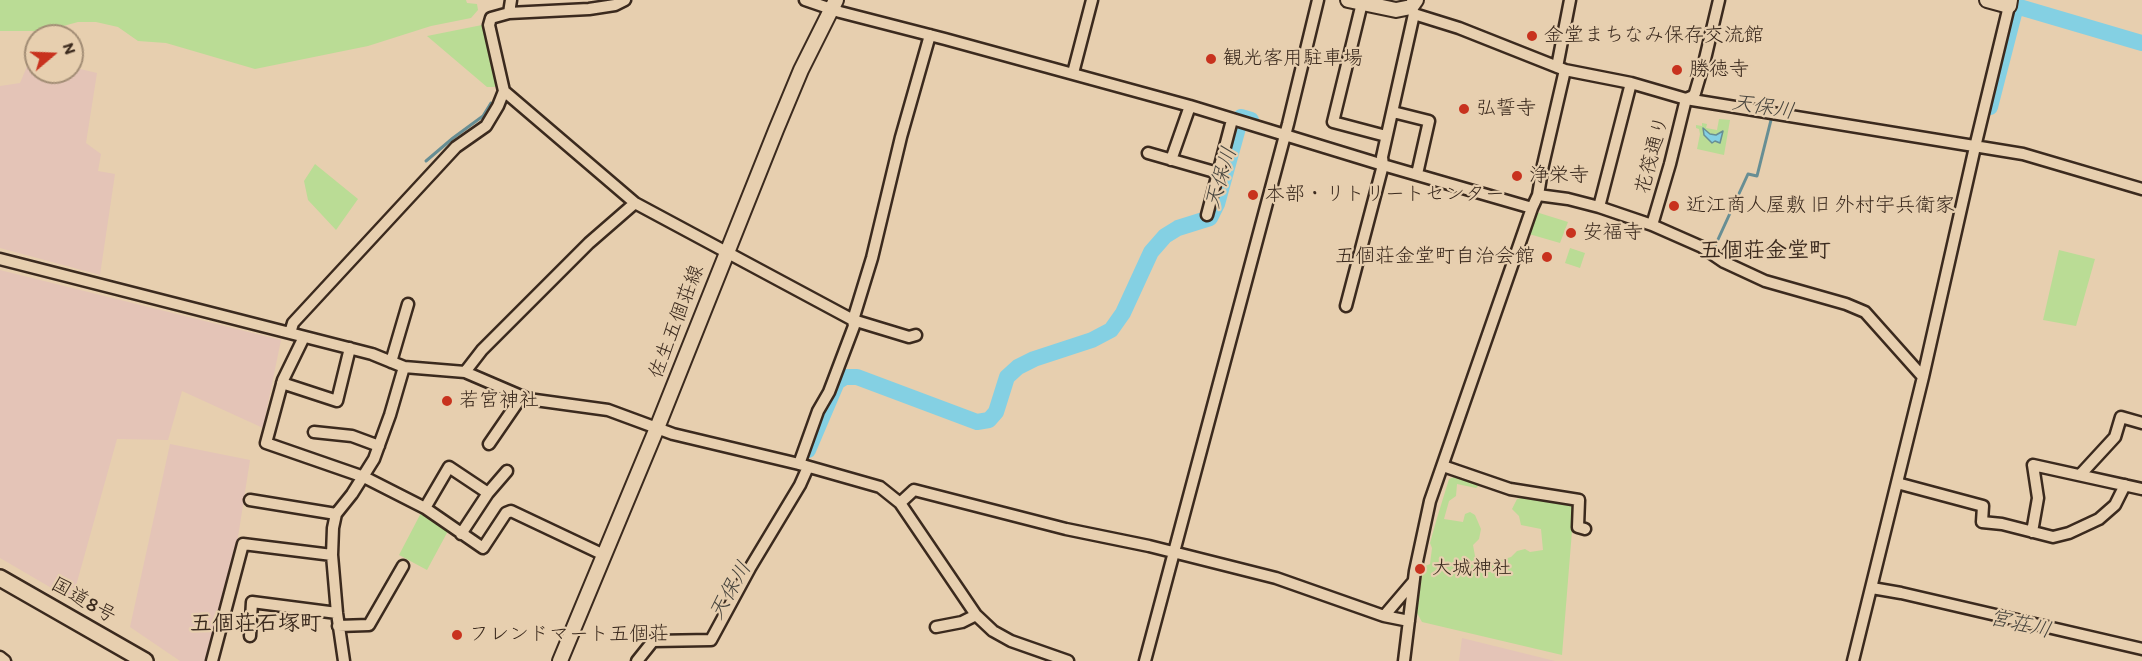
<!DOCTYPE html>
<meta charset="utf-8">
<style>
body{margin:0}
#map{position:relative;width:2142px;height:661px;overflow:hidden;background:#e7cfaf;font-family:Itim,sans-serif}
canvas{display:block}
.north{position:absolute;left:24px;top:24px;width:60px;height:60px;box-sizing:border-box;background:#e7cfaf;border:2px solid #a28d75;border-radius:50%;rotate:71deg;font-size:16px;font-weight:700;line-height:24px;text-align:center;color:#3b2a1e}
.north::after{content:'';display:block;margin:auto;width:21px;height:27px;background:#c8321e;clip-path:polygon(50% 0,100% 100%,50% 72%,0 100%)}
</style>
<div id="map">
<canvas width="2142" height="661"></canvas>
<div class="north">N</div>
</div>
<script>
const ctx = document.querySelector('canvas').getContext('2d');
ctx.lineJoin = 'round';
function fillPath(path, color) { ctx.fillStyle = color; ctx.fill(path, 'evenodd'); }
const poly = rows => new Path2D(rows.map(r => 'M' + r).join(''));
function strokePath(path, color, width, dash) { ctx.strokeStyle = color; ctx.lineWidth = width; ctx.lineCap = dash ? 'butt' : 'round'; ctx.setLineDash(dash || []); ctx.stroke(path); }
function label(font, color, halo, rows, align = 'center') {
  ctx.font = font + ' Itim,"Klee One",sans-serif'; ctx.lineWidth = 4.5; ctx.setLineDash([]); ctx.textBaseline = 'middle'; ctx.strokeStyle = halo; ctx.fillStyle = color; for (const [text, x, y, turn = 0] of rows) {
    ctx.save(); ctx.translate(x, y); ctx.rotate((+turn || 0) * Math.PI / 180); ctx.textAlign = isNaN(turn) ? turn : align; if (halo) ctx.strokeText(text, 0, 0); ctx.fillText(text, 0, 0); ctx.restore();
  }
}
fillPath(poly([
 [31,57,36,58,36,72,72,72,72,67,97,73,86,143,101,154,98,171,115,174,100,275,0,248,0,86,20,83],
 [0,270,281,340,263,428,182,391,168,440,117,439,72,600,0,558],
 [170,444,250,460,236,550,207,661,180,661,130,627],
 [1462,638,1555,661,1459,661]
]), '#e4c4b7');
fillPath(poly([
 [0,0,466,0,467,3,477,4,478,10,471,18,431,26,368,46,255,69,166,43,138,41,118,27,96,22,78,22,45,31,0,31],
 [482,25,498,86,493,87,487,87,427,36],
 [1719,119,1730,120,1724,155,1697,149,1700,134,1699,129,1696,128,1696,125,1702,126,1702,123,1707,124,1706,128,1717,130],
 [315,164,358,199,336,230,308,200,304,181],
 [1536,212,1568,222,1560,243,1529,234],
 [1570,248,1585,253,1580,268,1565,263],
 [2059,250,2095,259,2076,326,2043,320],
 [1454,477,1479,485,1476,488,1457,484,1456,496,1449,501,1444,519,1463,522,1465,514,1470,512,1475,515,1481,529,1479,539,1473,545,1475,556,1480,563,1501,560,1511,557,1517,551,1525,549,1530,552,1543,550,1541,529,1521,525,1519,516,1512,509,1517,499,1526,497,1574,506,1562,655,1422,622,1417,613,1423,567,1430,564,1432,548,1430,543,1437,518,1449,479],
 [422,511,448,531,427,570,399,555]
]), '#badc95');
const water = poly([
 [1703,128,1710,134,1716,135,1723,131,1720,143,1715,141,1712,143,1704,135,1703,128]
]);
fillPath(water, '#84d0e3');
strokePath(water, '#678e94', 1.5);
strokePath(poly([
 [426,161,453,138,483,116,491,103],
 [1708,246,1715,246,1748,174,1757,176,1772,116]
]), '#678e94', 3);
strokePath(poly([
 [1990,107,2016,6,2142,43],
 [808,450,837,382,845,377,857,377,977,422,989,420,996,412,1007,377,1018,367,1034,359,1092,340,1111,330,1123,313,1151,252,1165,236,1178,228,1210,218,1217,204,1241,117,1251,120]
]), '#84d0e3', 16);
const minor = poly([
 [805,0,840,12,945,39,1190,106,1383,165,1532,208],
 [1362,3,1333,122,1386,136],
 [1411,7,1414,14,1459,28,1565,70,1631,83,1686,99,2023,154,2142,189],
 [509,13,511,0],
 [1557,67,1570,0],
 [1073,73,1092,0],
 [504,91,635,203,853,320,909,337,916,335],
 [1686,99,1693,96,1695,93,1705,59,1719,0],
 [1393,112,1429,121,1417,174],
 [1148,153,1218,173],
 [1171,160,1190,106],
 [1538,195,1568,199,1599,207,1652,225,1702,247,1724,262,1765,281,1846,304,1865,312,1923,377],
 [1599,207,1631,83],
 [1207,215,1232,120],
 [1652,225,1670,164,1686,99],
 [0,259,372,354,404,367,465,372,528,399,608,410,673,434,799,464,880,487,900,503,976,615,993,631,1011,641,1068,661],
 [1346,306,1383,165,1382,157,1414,14],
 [290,333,293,323,456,147,486,126,498,106,504,91,489,25,491,18,509,13,589,9,615,5,625,0],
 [304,337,283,380,266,443,364,477,425,508,483,548,506,513,511,511,604,555],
 [391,362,408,304],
 [465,372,482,350,589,243,635,203],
 [282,383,337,401,350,348],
 [314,432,352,436,379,446],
 [489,444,522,396],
 [799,464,818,411,829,392,854,326,853,320,872,258,901,137,930,35],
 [1443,466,1510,489,1579,500,1578,527,1585,529],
 [2080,475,2115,437,2121,417,2142,423],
 [1897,483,1983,506,1982,522,2002,524,2053,537,2069,533,2099,519,2115,505,2125,485],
 [250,500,336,514],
 [900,503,914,490,1066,529,1149,546,1276,578,1384,616,1409,621],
 [425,508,449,467,488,493,507,471],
 [2032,532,2038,498,2033,465,2142,489],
 [461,534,488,493],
 [1872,588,1901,593,2142,649],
 [1384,616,1413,582],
 [338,626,369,625,403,566],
 [936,627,962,622,976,615],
 [250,636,252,602,337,613],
 [0,657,5,661],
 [212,661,243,544,332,555],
 [344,661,337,613,332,555,333,528,336,514,352,494,374,459,390,415,404,367],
 [637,661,653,641,711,640,750,568,800,485,808,467],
 [1145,661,1288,124,1318,0],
 [1404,661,1415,571,1430,501,1532,208,1538,195,1543,165,1565,70],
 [1853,661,1923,377,1975,147,2009,6]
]);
const major = poly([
 [1348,0,1396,10,1411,7,1416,0],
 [1987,0,2009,6,2010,0],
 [560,661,657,428,776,130,801,70,836,0]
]);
const highway = poly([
 [0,578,145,661]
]);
strokePath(minor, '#3b2a1e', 15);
strokePath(major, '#3b2a1e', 18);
strokePath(highway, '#3b2a1e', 20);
strokePath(minor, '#e7cfaf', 10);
strokePath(major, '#e7cfaf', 14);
strokePath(highway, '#e7cfaf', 15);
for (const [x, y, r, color] of [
 [1532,36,6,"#c8321e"],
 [1211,59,6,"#c8321e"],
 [1677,70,6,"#c8321e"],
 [1464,109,6,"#c8321e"],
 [1517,176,6,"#c8321e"],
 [1253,195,6,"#c8321e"],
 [1674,206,6,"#c8321e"],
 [1571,233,6,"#c8321e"],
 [1547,257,6,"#c8321e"],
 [447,401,6,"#c8321e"],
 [1420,569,6,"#c8321e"],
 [457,635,6,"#c8321e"]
]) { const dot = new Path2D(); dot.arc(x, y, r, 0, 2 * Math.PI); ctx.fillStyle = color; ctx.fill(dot); strokePath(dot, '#e7cfaf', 2); }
label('20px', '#3b2a1e', '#e7cfaf', [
 ["金堂まちなみ保存交流館",1544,36],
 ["観光客用駐車場",1223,59],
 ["勝徳寺",1689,70],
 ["弘誓寺",1476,109],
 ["浄栄寺",1529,176],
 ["本部・リトリートセンター",1265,195],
 ["近江商人屋敷 旧 外村宇兵衛家",1686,206],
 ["安福寺",1583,233],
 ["五個荘金堂町自治会館",1535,257,"right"],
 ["若宮神社",459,401],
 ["大城神社",1432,569],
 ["フレンドマート五個荘",469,635]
], 'left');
label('20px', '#3b2a1e', '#e7cfaf', [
 ["花筏通り",1653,155,-75],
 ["佐生五個荘線",677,322,-69],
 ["国道8号",83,601,30]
]);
label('italic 21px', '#46433c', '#e7cfaf', [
 ["天保川",1763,108,9],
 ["天保川",1222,178,-73],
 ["天保川",731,591,-60],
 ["宮荘川",2020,625,13]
]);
label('bold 22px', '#3b2a1e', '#e7cfaf', [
 ["五個荘金堂町",1765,251],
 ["五個荘石塚町",256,624]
]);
</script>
